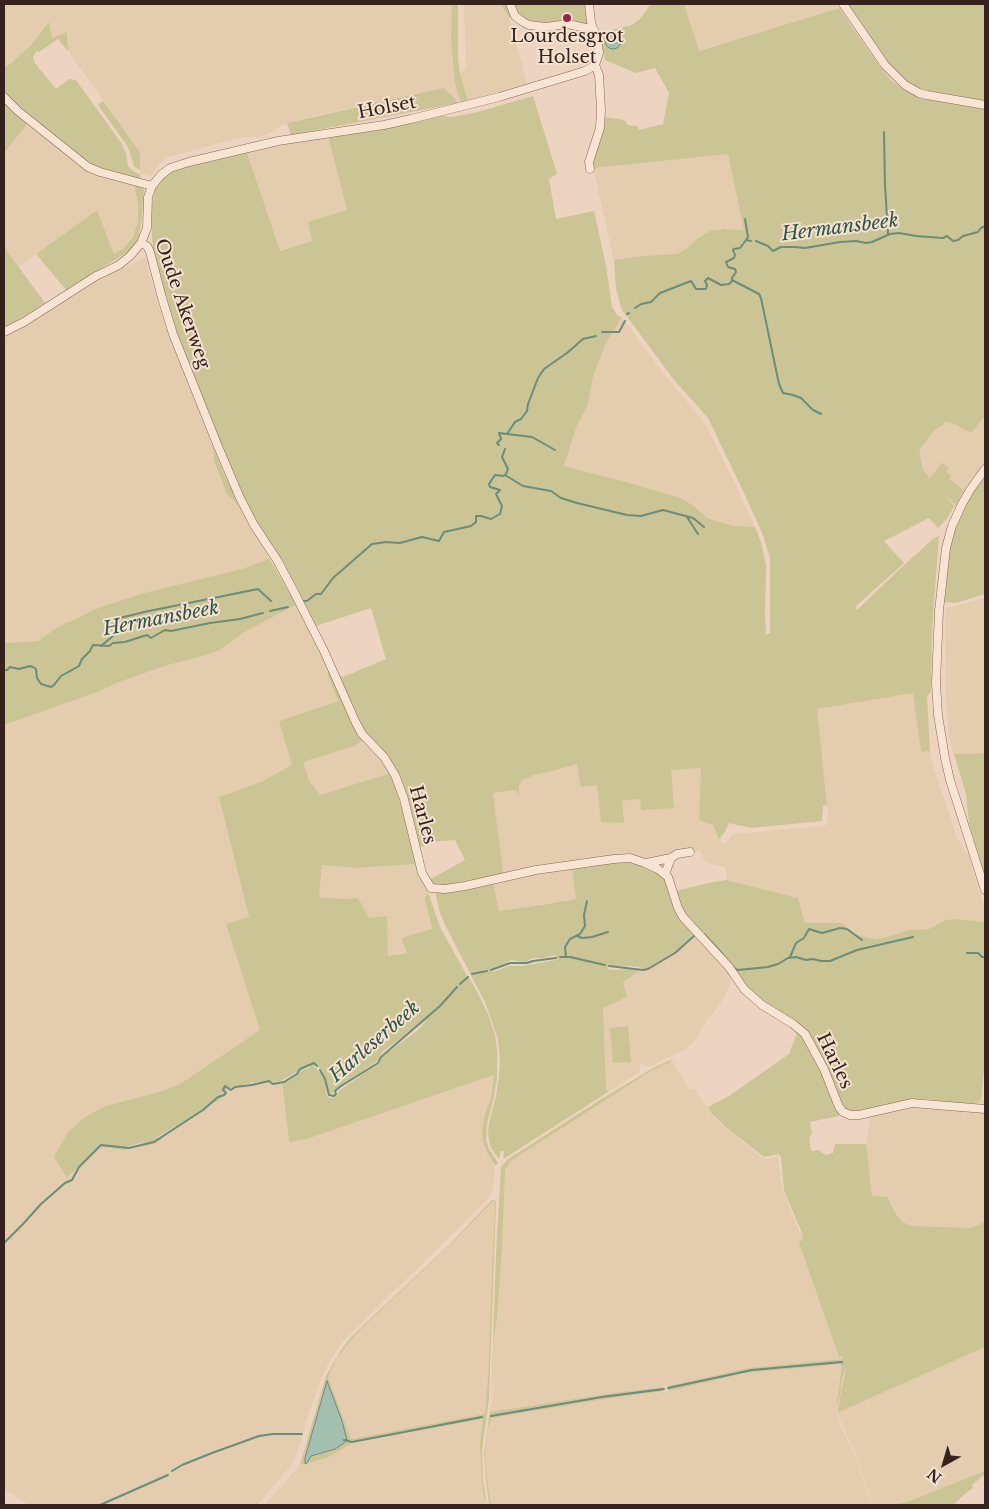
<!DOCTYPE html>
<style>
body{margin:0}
#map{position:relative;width:989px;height:1509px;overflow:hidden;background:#edd4c0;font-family:"Libre Baskerville",serif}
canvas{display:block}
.frame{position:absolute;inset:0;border:5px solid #36221d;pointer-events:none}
.north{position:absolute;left:919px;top:1439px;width:50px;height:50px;-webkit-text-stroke:4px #f5e1d0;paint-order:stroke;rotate:219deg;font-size:14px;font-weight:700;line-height:20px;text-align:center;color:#36221d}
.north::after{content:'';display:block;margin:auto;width:18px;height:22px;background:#36221d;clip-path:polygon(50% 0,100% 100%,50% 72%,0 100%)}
</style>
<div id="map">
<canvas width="989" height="1509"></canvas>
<div class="frame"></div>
<div class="north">N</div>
</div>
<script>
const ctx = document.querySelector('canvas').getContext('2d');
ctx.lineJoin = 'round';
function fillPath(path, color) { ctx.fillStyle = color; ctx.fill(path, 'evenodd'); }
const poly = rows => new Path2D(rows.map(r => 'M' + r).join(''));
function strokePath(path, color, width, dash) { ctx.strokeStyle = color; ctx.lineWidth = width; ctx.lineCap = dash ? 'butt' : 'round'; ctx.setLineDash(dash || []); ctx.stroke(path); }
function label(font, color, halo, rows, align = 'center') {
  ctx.font = font + ' "Libre Baskerville",serif'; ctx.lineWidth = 4; ctx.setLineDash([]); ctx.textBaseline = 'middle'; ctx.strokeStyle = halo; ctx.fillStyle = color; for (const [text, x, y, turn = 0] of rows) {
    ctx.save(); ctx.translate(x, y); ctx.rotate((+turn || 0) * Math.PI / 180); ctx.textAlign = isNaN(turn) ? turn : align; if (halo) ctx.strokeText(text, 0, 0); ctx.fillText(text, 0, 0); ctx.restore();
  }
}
fillPath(poly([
 [4,4,452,4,451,42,455,83,461,103,458,103,453,96,448,91,425,92,314,116,287,123,266,135,251,138,243,137,168,157,158,165,150,177,145,174,140,175,140,152,68,51,67,32,52,38,48,22,29,47,4,69],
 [464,4,501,4,505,8,509,17,527,84,468,101,460,74,466,68],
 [684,4,836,4,839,8,698,51],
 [28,123,77,162,134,184,138,204,138,222,133,237,124,248,114,255,97,210,18,267,4,247,4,153],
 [328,136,347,210,309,222,312,241,279,251,246,150],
 [728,153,744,230,724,229,698,238,686,249,677,254,641,256,614,260,593,168],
 [146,258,152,284,157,301,189,386,213,447,214,461,219,475,227,494,241,508,269,558,266,560,242,569,202,579,77,617,49,633,38,641,4,643,4,336,98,279],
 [622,317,663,373,704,422,730,473,755,527,733,526,707,518,694,506,681,498,637,485,564,466,577,425,584,412,593,377,605,345],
 [985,416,985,466,957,506,954,506,923,470,918,450,933,432,946,422,954,424,971,433],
 [985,598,985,753,954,754,949,737,946,700,945,618,947,608],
 [296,605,313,627,328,669,328,676,338,701,279,721,292,765,261,782,219,797,249,917,226,925,261,1030,180,1084,159,1092,105,1106,54,1157,68,1178,99,1147,110,1149,128,1146,153,1139,174,1127,220,1094,234,1087,253,1082,281,1081,289,1140,290,1142,307,1139,495,1075,491,1098,486,1111,482,1130,483,1142,495,1168,493,1189,488,1199,343,1341,328,1364,320,1381,306,1422,295,1460,290,1467,257,1505,29,1505,4,1489,4,725,100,691,119,682,168,665,200,657,220,650,246,631],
 [913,693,915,694,921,752,930,751,934,769,957,837,963,849,968,854,985,909,985,922,955,919,946,920,929,929,909,930,887,937,877,939,863,937,855,934,842,923,805,923,798,898,727,880,725,867,708,863,704,860,699,850,683,854,675,860,673,870,665,878,572,869,576,899,499,911,493,882,504,880,493,793,515,790,520,793,520,784,522,780,537,774,553,771,577,764,597,785,601,822,622,801,640,799,641,810,671,770,701,768,699,820,713,824,723,844,729,840,733,834,822,826,827,824,828,815,817,709],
 [363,734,391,772,384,775,320,795,309,781,302,762,355,746,359,744],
 [416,864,428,892,425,899,432,930,401,938,407,953,387,956,358,898,344,899,319,897,322,865,357,868],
 [695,936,697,936,730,973,731,979,729,987,722,1002,712,1015,708,1018,696,1039,686,1049,649,1067,643,1064,640,1064,640,1072,608,1092,606,1089,603,1007,627,997,623,982,641,970,647,969,657,963,666,960],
 [672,1060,690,1090,694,1088,715,1119,734,1135,764,1159,778,1157,783,1190,803,1241,799,1243,839,1357,842,1355,843,1359,748,1368,667,1386,612,1393,491,1413,493,1397,494,1337,497,1319,502,1249,505,1174,509,1162,651,1071,669,1063],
 [919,1099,929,1099,965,1104,976,1103,981,1100,985,1100,985,1222,970,1228,912,1226,903,1222,887,1197,872,1197,866,1144,872,1110,903,1101],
 [493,1201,496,1202,488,1378,485,1414,351,1439,328,1377,337,1358,355,1335,452,1243],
 [985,1347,985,1471,907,1502,889,1505,873,1505,854,1450,837,1413],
 [840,1364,842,1366,836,1414,855,1456,872,1505,491,1505,486,1471,485,1451,487,1431,490,1418,599,1400,669,1391,717,1379,751,1372],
 [484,1419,480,1445,482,1482,486,1505,265,1505,300,1465,327,1458,352,1443]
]), '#e3cdae');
fillPath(poly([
 [452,4,458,4,458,57,460,74,468,101,461,103,455,83,451,41],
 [501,4,586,4,588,24,576,22,536,24,521,18,509,17],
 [651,4,684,4,699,51,839,8,880,67,892,81,901,88,921,97,985,108,985,416,971,433,954,424,946,422,933,432,919,450,923,470,930,478,942,463,949,468,946,472,951,476,949,479,963,490,956,505,944,494,954,506,947,519,938,528,929,518,884,541,904,563,855,607,857,610,902,567,934,538,939,536,932,629,931,691,927,697,930,751,921,752,913,693,817,709,827,805,823,806,822,821,751,828,729,823,725,832,719,839,713,825,699,820,701,768,671,770,674,808,641,810,640,799,622,801,624,823,601,822,597,785,581,787,577,764,553,771,537,774,522,780,520,784,519,788,520,794,514,790,493,793,504,880,493,882,499,911,541,905,576,899,572,869,630,859,645,865,665,878,675,907,680,916,695,934,673,954,647,969,642,970,643,968,631,966,613,967,608,966,608,969,612,970,628,969,639,971,623,982,627,997,603,1008,606,1089,608,1092,505,1158,503,1158,504,1151,501,1151,499,1159,491,1148,488,1135,489,1123,496,1096,499,1077,500,1059,498,1039,485,1002,445,925,440,913,435,891,429,880,465,860,455,840,439,841,418,848,408,807,389,760,376,746,375,742,363,734,362,741,355,746,303,762,309,781,320,795,384,775,391,772,404,816,416,864,357,868,322,865,319,897,344,899,358,898,369,918,387,916,388,956,407,953,401,938,432,929,425,899,428,892,440,927,467,976,468,976,475,988,488,1014,495,1035,497,1052,497,1078,493,1101,487,1123,486,1140,489,1149,498,1163,495,1166,487,1152,483,1142,482,1130,486,1110,491,1098,494,1075,307,1139,290,1142,289,1140,282,1083,296,1076,302,1070,309,1068,312,1064,318,1070,325,1081,321,1069,311,1063,281,1081,253,1082,229,1089,220,1094,218,1097,226,1093,224,1096,212,1104,209,1104,194,1116,156,1137,162,1139,155,1144,142,1146,144,1142,128,1146,125,1150,99,1147,67,1178,54,1157,68,1132,85,1117,105,1106,159,1092,180,1084,260,1030,226,924,249,917,219,797,261,782,292,765,279,721,338,701,328,676,328,669,332,673,343,677,386,659,371,608,313,627,301,602,245,506,229,472,187,365,157,274,153,255,151,210,156,186,165,170,246,150,280,251,312,241,308,222,347,210,328,136,438,113,444,116,452,117,474,113,533,96,557,174,549,179,556,219,594,211,606,266,612,307,618,316,622,317,605,345,593,377,587,407,577,425,564,466,637,485,681,498,694,506,707,518,733,526,755,527,761,542,766,565,765,618,766,635,770,633,770,558,763,535,744,493,708,418,675,381,622,310,616,289,614,260,641,256,677,254,686,249,698,238,710,231,724,229,744,230,728,154,593,168,592,166,605,117,624,120,628,125,638,126,639,130,663,124,669,93,655,68,636,73,605,60,600,33,632,25,639,20],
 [612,33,618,35,620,40,618,46,615,48,608,46,605,42,607,36],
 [555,955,557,959,556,960,523,966,509,966,493,972,490,971,491,969,502,965,511,960,526,962,532,958,544,958],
 [428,1019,418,1030,383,1056,379,1064,367,1071,339,1091,336,1097,330,1098,327,1096,325,1082,328,1092,331,1094,378,1060,382,1052],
 [847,4,985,4,985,101,927,91,910,84,895,74],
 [49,22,52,38,67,32,68,51,58,39,39,52,37,51,33,56,34,62,56,89,69,79,76,80,122,144,126,153,128,166,132,170,140,175,141,181,106,171,88,163,16,105,4,91,4,69,29,47],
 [443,88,453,96,458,103,291,135,287,123],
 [103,101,140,152,140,170,134,166,128,147,98,105],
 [4,102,11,110,28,123,4,153],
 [134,184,144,186,142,218,138,240,131,250,66,290,36,254,97,210,114,254,124,248,133,237,138,222,138,204],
 [4,247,45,303,4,329],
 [213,447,224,474,241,508,227,494,214,461],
 [985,466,985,594,956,603,943,602,943,580,955,522],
 [269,558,296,605,246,631,220,650,200,657,168,665,119,682,100,691,4,725,4,643,38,641,56,628,98,608,148,592,242,569,266,560],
 [985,753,985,877,969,823,966,794,954,754],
 [727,880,798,898,805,923,842,923,855,934,869,938,877,939,887,937,909,930,929,929,946,920,955,919,985,922,985,1058,981,1100,976,1103,965,1104,929,1099,919,1099,903,1101,872,1110,853,1111,844,1108,813,1042,748,989,684,914,676,891,708,883],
 [628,1026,631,1062,613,1063,610,1028],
 [793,1028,799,1032,811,1047,840,1112,839,1116,810,1122,812,1133,809,1138,811,1151,818,1150,826,1155,833,1153,835,1144,866,1144,872,1196,887,1197,897,1215,903,1222,912,1226,970,1228,985,1222,985,1347,837,1413,846,1367,842,1380,840,1396,836,1409,842,1366,840,1364,745,1373,669,1391,668,1386,748,1368,843,1359,842,1356,839,1357,799,1243,799,1241,803,1240,800,1233,804,1238,784,1190,781,1157,779,1154,764,1157,728,1129,712,1114,708,1107,729,1096,789,1054,797,1033],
 [673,1059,669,1063,651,1071,509,1162,509,1164,506,1168,505,1174,502,1249,497,1319,494,1337,491,1412,620,1392,663,1387,664,1391,599,1400,491,1418,487,1431,485,1451,486,1471,491,1505,489,1505,485,1469,484,1452,491,1404,496,1255,501,1167,507,1160,603,1098,655,1067],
 [492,1200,494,1200,496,1201,489,1399,482,1449,483,1480,487,1505,484,1497,482,1482,480,1445,483,1419,352,1443,327,1458,300,1465,326,1376,341,1350,352,1336,447,1247],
 [493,1201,495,1202,488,1378,485,1414,351,1439,328,1377,337,1358,355,1335,452,1243],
 [327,1381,344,1428,347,1440,344,1443,335,1449,311,1455,305,1460],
 [985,1471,985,1474,972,1485,973,1488,966,1493,953,1505,889,1505,907,1502]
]), '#cbc494');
const water = poly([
 '605 41a8 8 0 1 1 16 0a8 8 0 1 1-16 0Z',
 [327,1381,342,1421,347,1440,344,1443,335,1449,311,1456,307,1463,305,1464,305,1458,327,1381]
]);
fillPath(water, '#a3bfb0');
strokePath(water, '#6a8d7c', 1);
strokePath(poly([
 [884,132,885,185,888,234],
 [745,219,748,237,746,240],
 [756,241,768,246,773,251,781,247,795,247,805,248,840,242,856,241,866,243,872,242,890,234,899,233,916,236,943,238,947,236,953,241,958,240,963,236,978,232,981,228,985,226],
 [732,280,759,294,761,298,779,384,783,393,793,395,801,398,813,410,821,414],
 [635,308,641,304,651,302,660,293,691,281,696,289,706,289,707,285,705,281,708,278,721,285,729,284,732,281,732,278,736,272,735,269,728,267,726,262,734,258,735,255,733,250,734,249,740,248,746,240,751,241],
 [627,314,629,313],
 [602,332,619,332,625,321],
 [507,434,532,437,555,450],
 [499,445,497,443,501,439,499,433,507,434,515,422,521,419,527,411,528,404,538,378,544,369,567,353,583,339,596,336],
 [505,475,523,486,551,491,561,498,577,503,627,515,641,516,663,510,693,518,704,527],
 [687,517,698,534],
 [303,601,307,601,316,594,321,594,333,578,372,544,386,542,400,543,422,537,439,541,444,532,471,526,476,522,476,516,481,516,491,519,500,514,502,506,496,494,500,490,490,487,489,484,495,475,503,476,506,474,508,469,502,457,505,449],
 [270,611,288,607],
 [118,622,120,618,144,612,258,589,271,601],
 [101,646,113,636],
 [4,670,7,670,10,667,19,669,30,666,33,667,36,669,37,678,41,684,51,687,54,685,61,676,79,666,82,659,90,651,93,645,109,646,113,643,125,642,147,635,151,638,165,630,171,631,210,623,240,619,263,613],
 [704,934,718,949,735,969,738,970,768,967,778,964,788,958,796,957,806,960,813,959,821,961,830,961,857,950,913,937],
 [577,936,582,938,592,937,608,932],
 [967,953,978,953,982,957,985,957],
 [560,957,570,957,605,965],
 [566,957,565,947,570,939,580,934,585,926,584,915,587,901],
 [790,957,796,943,804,938,809,929,822,933,840,928,847,929,862,940],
 [609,966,643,970,648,969,675,953,694,936],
 [491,970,510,963,527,963,533,961,556,958],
 [472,974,487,971],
 [460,984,468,977],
 [320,1070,325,1079,329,1095,334,1096,336,1094,335,1091,341,1086,378,1063,381,1057,440,1006,457,987],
 [4,1243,23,1224,41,1204,65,1183,72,1180,79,1167,101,1145,129,1148,154,1142,203,1110,218,1097,224,1095,226,1093,223,1090,225,1086,231,1090,235,1087,252,1085,269,1081,273,1084,284,1082,297,1074,300,1069,314,1063,317,1066],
 [668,1388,752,1370,842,1362],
 [491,1416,602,1397,664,1389],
 [344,1440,352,1442,482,1417],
 [172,1471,182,1465,212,1453,259,1436,273,1434,302,1434],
 [100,1505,168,1475]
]), '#6a8d7c', 2);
const minor = poly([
 [510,4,515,16,523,22,529,25,546,27,568,24,594,30],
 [843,4,885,65,905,85,919,93,927,95,985,105],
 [4,97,18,111,88,167,100,172,152,186],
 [590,169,589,162,600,128,601,110,599,75,595,65],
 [141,243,147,246,150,252,162,298,173,334,217,444,240,498,254,525,277,560,292,588,324,651,356,723,362,734,384,757,395,775,404,799,422,873,431,888,445,889,465,886,536,870,614,859,630,858,645,863,658,869,668,877,678,908,683,917,729,967,744,989,762,1005,793,1024,805,1034,824,1069,839,1107,843,1112,850,1115,859,1115,912,1103,985,1109],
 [4,332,24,322,96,276,119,265,130,256,141,243,147,228,148,197,152,186,161,175,170,168,189,162,278,141,384,125,411,119,499,97,585,71,595,65,599,53,598,45,591,22,589,4],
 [985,469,970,490,962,504,952,526,946,548,939,611,936,683,938,715,945,758,950,780,985,890],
 [646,863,671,858],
 [665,874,671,858,677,854,690,852]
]);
strokePath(minor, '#866558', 9);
strokePath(minor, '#f8e4d3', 8);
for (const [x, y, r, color] of [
 [567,18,5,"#952945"]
]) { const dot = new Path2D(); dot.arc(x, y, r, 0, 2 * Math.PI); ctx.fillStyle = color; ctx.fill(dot); strokePath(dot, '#f5e1d0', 2); }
label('18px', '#36221d', '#f5e1d0', [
 ["Lourdesgrot",567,37],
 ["Holset",567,58]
]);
label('18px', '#36221d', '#f5e1d0', [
 ["Holset",387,108,-11],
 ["Oude Akerweg",182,304,71],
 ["Harles",422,815,75],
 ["Harles",834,1061,64]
]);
label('italic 19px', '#2c5648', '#f5e1d0', [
 ["Hermansbeek",840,228,-7],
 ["Hermansbeek",161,619,-11],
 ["Harleserbeek",375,1042,-41]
]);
</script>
